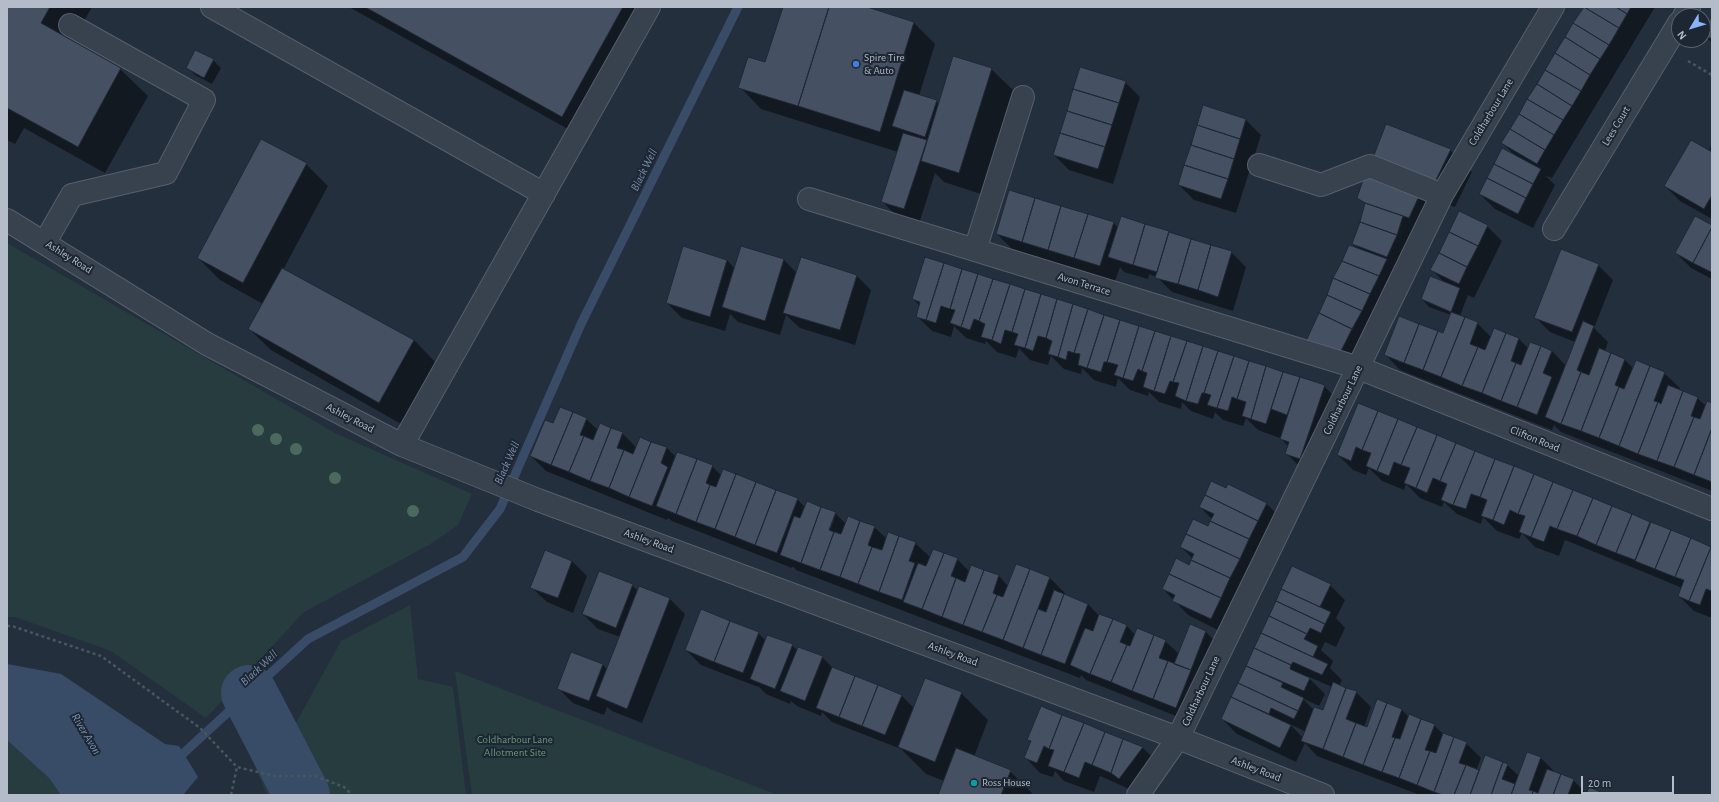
<!DOCTYPE html>
<style>
body{margin:0}
#map{position:relative;width:1719px;height:802px;overflow:hidden;background:#242f3e;font-family:"Alegreya Sans",sans-serif}
canvas{display:block}
.frame{position:absolute;inset:0;border:8px solid #b4bcc9;pointer-events:none}
.north{position:absolute;left:1671px;top:8px;width:40px;height:40px;box-sizing:border-box;background:#1d2633;border:1px solid #59626f;border-radius:50%;rotate:232deg;font-size:11px;font-weight:700;line-height:16px;text-align:center;color:#b4bcc9}
.north::after{content:'';display:block;margin:auto;width:14px;height:18px;background:#8ab4f8;clip-path:polygon(50% 0,100% 100%,50% 72%,0 100%)}
.scale{position:absolute;left:1581px;top:776px;width:93px;height:18px;box-sizing:border-box;border:2px solid #b4bcc9;border-top:0;padding-left:5px;font-size:12px;line-height:14px;white-space:nowrap;color:#b4bcc9;-webkit-text-stroke:3px #1d2633;paint-order:stroke}
</style>
<div id="map">
<canvas width="1719" height="802"></canvas>
<div class="frame"></div>
<div class="north">N</div>
<div class="scale">20 m</div>
</div>
<script>
const ctx = document.querySelector('canvas').getContext('2d');
ctx.lineJoin = 'round';
function fillPath(path, color) { ctx.fillStyle = color; ctx.fill(path, 'evenodd'); }
const poly = rows => new Path2D(rows.map(r => 'M' + r).join(''));
function strokePath(path, color, width, dash) { ctx.strokeStyle = color; ctx.lineWidth = width; ctx.lineCap = dash ? 'butt' : 'round'; ctx.setLineDash(dash || []); ctx.stroke(path); }
function label(font, color, halo, rows, align = 'center') {
  ctx.font = font + ' "Alegreya Sans",sans-serif'; ctx.lineWidth = 4; ctx.setLineDash([]); ctx.textBaseline = 'middle'; ctx.strokeStyle = halo; ctx.fillStyle = color; for (const [text, x, y, turn = 0] of rows) {
    ctx.save(); ctx.translate(x, y); ctx.rotate((+turn || 0) * Math.PI / 180); ctx.textAlign = isNaN(turn) ? turn : align; if (halo) ctx.strokeText(text, 0, 0); ctx.fillText(text, 0, 0); ctx.restore();
  }
}
fillPath(poly([
 [7,243,335,433,472,494,458,525,429,545,304,612,206,718,111,651,15,617,7,617],
 [410,605,418,679,453,687,466,795,267,795,251,757,291,732,341,641],
 [455,671,778,795,472,795],
 [7,740,49,778,61,795,7,795]
]), '#263c3f');
fillPath(poly([
 [7,664,61,674,165,744,179,746,198,777,183,795,61,795,49,778,7,740]
]), '#394c67');
fillPath(poly([
 [7,7,92,7,72,42,120,69,148,96,105,173,24,128,15,144,7,140],
 [349,7,657,7,584,138],
 [784,7,864,7,913,22,935,44,919,96,936,101,940,105,991,69,1013,90,981,194,944,182,935,173,919,224,897,217,882,201,898,152,761,109,740,87,766,64],
 [1584,7,1655,7,1552,178,1546,176,1555,185,1533,228,1495,209,1480,194,1517,157,1502,143],
 [1712,17,1712,43,1703,34],
 [213,60,221,68,212,84,195,75,188,68],
 [1125,82,1140,97,1113,184,1069,170,1054,155],
 [1246,120,1261,135,1236,213,1194,200,1179,185],
 [1712,144,1712,151,1709,149],
 [1450,150,1472,172,1455,207,1418,193,1434,209,1356,368,1323,356,1358,249,1353,244,1361,222,1365,204,1358,197],
 [1712,153,1712,219,1680,201,1665,186],
 [306,164,328,186,283,270,414,340,435,362,401,424,271,350,249,329,263,304,220,280,198,258],
 [1010,191,1114,223,1118,228,1146,225,1231,252,1246,267,1233,311,1172,292,1157,277,1149,274,1148,279,1124,272,1120,267,1115,281,1012,249,997,234],
 [1487,226,1502,241,1474,298,1468,295,1460,316,1477,323,1491,337,1494,329,1519,339,1528,348,1552,351,1566,366,1575,342,1550,332,1535,317,1598,265,1613,280,1594,328,1608,342,1605,351,1625,360,1634,369,1664,373,1680,388,1678,391,1697,398,1706,406,1712,404,1712,491,1561,432,1554,425,1552,430,1400,370,1385,354,1443,335,1451,315,1429,307,1422,299,1446,284,1432,270],
 [1712,226,1712,279,1691,268,1676,253],
 [742,247,784,260,797,273,856,275,871,290,855,345,800,328,786,315,780,335,738,322,730,314,725,331,682,318,667,303,727,260,735,269],
 [926,259,1324,386,1339,401,1301,468,1286,453,1288,446,1280,438,1258,430,1246,418,1243,426,1223,420,1215,412,1213,419,1191,411,1182,402,1181,409,1159,402,1149,392,1148,396,1130,390,1118,378,1116,387,1094,380,1082,368,1081,374,1064,369,1051,356,1048,365,1030,360,1019,348,1016,358,997,352,986,341,985,344,966,338,954,326,951,337,932,331,917,316,920,306,913,299],
 [1359,404,1651,524,1652,523,1712,548,1712,618,1694,611,1679,596,1682,588,1651,575,1565,540,1559,556,1535,547,1522,533,1519,539,1497,531,1483,517,1481,524,1457,514,1444,502,1442,507,1420,498,1406,484,1404,490,1382,481,1369,468,1366,475,1353,470,1338,455],
 [586,419,598,430,622,433,637,448,641,438,667,448,676,457,712,466,721,475,797,499,806,508,835,513,846,524,874,527,887,539,915,543,931,558,957,559,970,572,972,566,999,576,1008,586,1050,578,1065,593,1064,595,1088,604,1099,616,1127,626,1135,635,1165,641,1179,654,1190,625,1206,632,1221,647,1191,722,1086,680,1081,675,1080,678,796,570,793,566,792,568,672,521,668,518,667,520,546,471,531,456,554,424],
 [832,520,834,520,828,535,826,534],
 [1226,489,1266,503,1281,518,1226,634,1188,615,1163,589,1190,566,1193,559,1181,547,1208,527,1212,519,1200,507],
 [572,561,587,576,573,613,547,602,531,587],
 [1293,567,1330,585,1345,600,1336,618,1345,628,1336,647,1325,642,1321,650,1333,661,1330,668,1342,680,1339,686,1356,692,1371,707,1364,727,1367,728,1402,710,1409,717,1434,725,1444,735,1466,743,1481,758,1476,771,1480,772,1507,765,1519,776,1541,758,1556,773,1573,780,1587,794,1589,789,1605,795,1420,795,1317,756,1305,743,1296,762,1237,734,1222,719],
 [1307,676,1332,687,1323,711,1314,710,1302,698,1319,706,1325,694],
 [1290,724,1306,732,1303,738],
 [632,585,638,591,639,587,670,599,685,614,642,723,612,711,607,707,604,715,573,703,558,688,572,653,603,665,607,669,620,637,598,629,583,614],
 [758,633,766,641,792,645,797,650,822,657,834,669,901,695,914,708,961,693,988,720,974,757,1010,771,1032,793,1031,795,939,795,944,781,926,774,901,749,832,722,822,712,821,716,797,706,791,701,790,704,766,694,758,686,758,687,701,665,686,650],
 [1041,708,1143,748,1158,762,1135,794,1127,788,1100,776,1094,792,1064,781,1055,771,1053,777,1040,773,1025,757,1031,743,1028,740]
]), '#0007');
strokePath(poly([
 [176,760,308,639,463,557,500,509,581,324,738,7]
]), '#394c67', 9);
strokePath(poly([
 [249,693,302,795]
]), '#394c67', 56);
const building = poly([
 [7,7,50,7,41,23,121,68,78,147,7,108,7,7],
 [365,7,623,7,562,117,365,7],
 [783,7,829,7,798,106,738,88,748,57,765,62,783,7],
 [829,7,867,7,914,22,880,132,798,106,829,7],
 [1584,7,1616,7,1627,14,1619,28,1584,7],
 [1584,7,1619,28,1609,45,1573,23,1584,7],
 [1616,7,1631,7,1627,14,1616,7],
 [1712,15,1712,39,1703,34,1712,15],
 [1573,23,1609,45,1600,59,1565,37,1573,23],
 [1565,37,1600,59,1590,75,1555,53,1565,37],
 [195,50,214,59,204,78,186,68,195,50],
 [1555,53,1590,75,1581,91,1545,70,1555,53],
 [953,56,992,68,959,173,921,161,953,56],
 [1080,67,1126,81,1119,103,1073,89,1080,67],
 [1545,70,1581,91,1572,106,1537,84,1545,70],
 [1537,84,1572,106,1563,120,1527,99,1537,84],
 [1073,89,1119,103,1112,125,1067,111,1073,89],
 [904,90,937,100,925,137,892,126,904,90],
 [1527,99,1563,120,1554,135,1519,114,1527,99],
 [1203,105,1246,119,1240,139,1197,125,1203,105],
 [1067,111,1112,125,1105,147,1060,133,1067,111],
 [1519,114,1554,135,1545,150,1510,129,1519,114],
 [1386,124,1451,149,1433,186,1371,163,1386,124],
 [1197,125,1240,139,1234,159,1191,145,1197,125],
 [1510,129,1545,150,1537,164,1501,143,1510,129],
 [903,133,927,140,904,209,881,202,903,133],
 [1060,133,1105,147,1098,169,1053,155,1060,133],
 [261,139,307,163,243,283,197,258,261,139],
 [1691,140,1712,152,1712,195,1704,209,1664,186,1691,140],
 [1191,145,1234,159,1228,179,1184,165,1191,145],
 [1502,148,1541,169,1533,184,1494,164,1502,148],
 [1494,164,1533,184,1526,198,1487,178,1494,164],
 [1184,165,1228,179,1221,199,1178,185,1184,165],
 [1365,174,1420,194,1409,218,1365,203,1357,198,1365,174],
 [1487,178,1526,198,1518,214,1479,194,1487,178],
 [1009,190,1035,198,1022,242,996,234,1009,190],
 [1035,198,1061,206,1048,250,1022,242,1035,198],
 [1365,203,1403,216,1397,235,1360,222,1365,203],
 [1061,206,1088,214,1074,258,1048,250,1061,206],
 [1459,211,1488,225,1478,246,1449,232,1459,211],
 [1088,214,1114,222,1100,266,1074,258,1088,214],
 [1121,216,1145,224,1133,265,1108,257,1121,216],
 [1695,216,1712,225,1712,227,1693,263,1675,253,1695,216],
 [1360,222,1397,235,1387,257,1352,244,1360,222],
 [1145,224,1169,231,1157,272,1133,265,1145,224],
 [1712,227,1712,271,1711,272,1693,263,1712,227],
 [1169,232,1191,239,1178,284,1155,278,1169,232],
 [1449,232,1478,246,1467,267,1439,253,1449,232],
 [1191,239,1211,245,1198,290,1178,284,1191,239],
 [1211,245,1232,251,1218,297,1198,290,1211,245],
 [1349,245,1387,259,1379,276,1342,261,1349,245],
 [683,246,727,260,710,317,666,303,683,246],
 [741,246,784,259,765,321,722,307,741,246],
 [1561,249,1599,264,1572,332,1534,318,1561,249],
 [1439,253,1467,267,1459,284,1430,270,1439,253],
 [801,257,857,275,840,330,783,313,801,257],
 [925,257,944,263,926,320,916,317,920,302,912,299,925,257],
 [1342,261,1379,276,1370,294,1333,278,1342,261],
 [944,263,962,269,950,309,941,306,936,323,926,320,944,263],
 [282,268,414,340,379,403,248,329,282,268],
 [962,269,978,274,961,327,950,323,955,310,950,309,962,269],
 [978,274,993,279,979,321,974,319,970,330,961,327,978,274],
 [1430,276,1460,288,1451,312,1421,299,1430,276],
 [1333,278,1370,294,1362,311,1327,295,1333,278],
 [993,279,1010,284,992,340,981,337,985,324,979,321,993,279],
 [1010,284,1025,289,1012,332,1005,330,1001,344,992,340,1010,284],
 [1025,289,1041,294,1025,348,1014,345,1018,334,1012,332,1025,289],
 [1041,294,1057,299,1046,338,1038,336,1033,351,1025,348,1041,294],
 [1327,295,1362,311,1352,329,1319,313,1327,295],
 [1057,299,1073,304,1058,357,1048,354,1052,341,1046,338,1057,299],
 [1073,304,1088,309,1074,353,1068,351,1066,360,1058,357,1073,304],
 [1088,309,1104,315,1087,368,1078,365,1080,354,1074,353,1088,309],
 [1451,312,1465,317,1441,377,1423,370,1438,331,1443,333,1451,312],
 [1319,313,1352,329,1340,353,1306,341,1319,313],
 [1104,315,1120,320,1107,362,1104,362,1101,372,1087,368,1104,315],
 [1399,316,1419,324,1404,363,1384,355,1399,316],
 [1465,317,1478,322,1470,344,1478,347,1462,386,1441,377,1465,317],
 [1120,320,1139,326,1123,378,1114,375,1118,365,1107,362,1120,320],
 [1583,321,1594,326,1577,370,1581,372,1561,424,1545,417,1583,321],
 [1419,324,1438,331,1423,370,1404,363,1419,324],
 [1139,326,1155,331,1142,371,1138,369,1133,381,1123,378,1139,326],
 [1494,328,1506,333,1482,393,1462,386,1478,347,1485,350,1494,328],
 [1155,331,1171,336,1154,391,1143,387,1147,373,1142,371,1155,331],
 [1506,333,1519,338,1511,361,1516,363,1501,401,1482,393,1506,333],
 [1171,336,1187,341,1173,382,1170,381,1165,394,1154,391,1171,336],
 [1187,341,1203,346,1186,401,1175,396,1179,383,1173,382,1187,341],
 [1530,342,1541,346,1517,407,1501,401,1516,363,1521,365,1530,342],
 [1203,346,1218,351,1204,393,1202,393,1198,404,1186,401,1203,346],
 [1541,346,1552,351,1543,373,1552,377,1537,415,1517,407,1541,346],
 [1599,348,1611,353,1581,431,1561,424,1581,372,1589,375,1599,348],
 [1218,351,1234,356,1217,408,1207,405,1211,395,1204,393,1218,351],
 [1611,353,1625,359,1615,385,1619,387,1599,438,1581,431,1611,353],
 [1234,356,1249,361,1237,399,1232,397,1228,411,1217,408,1234,356],
 [1636,360,1650,366,1619,446,1599,438,1619,387,1624,389,1636,360],
 [1249,361,1266,366,1251,419,1242,416,1246,402,1237,399,1249,361],
 [1266,366,1283,372,1266,424,1251,419,1266,366],
 [1650,366,1665,372,1654,401,1658,402,1638,454,1619,446,1650,366],
 [1283,372,1300,377,1287,415,1271,409,1283,372],
 [1300,377,1325,385,1300,459,1285,454,1289,442,1280,439,1300,377],
 [1668,385,1683,391,1657,461,1638,454,1658,402,1661,404,1668,385],
 [1683,391,1698,397,1691,416,1694,417,1674,467,1657,461,1683,391],
 [1707,401,1712,403,1712,428,1694,475,1674,467,1694,417,1700,419,1707,401],
 [1358,403,1378,411,1362,450,1356,447,1351,461,1337,455,1358,403],
 [560,407,573,412,551,465,530,456,545,420,553,423,560,407],
 [1378,411,1398,419,1377,471,1366,466,1371,453,1362,450,1378,411],
 [573,412,587,418,580,435,584,436,569,472,551,465,573,412],
 [1398,419,1417,427,1401,465,1394,462,1389,476,1377,471,1398,419],
 [600,423,611,428,590,481,569,472,584,436,593,440,600,423],
 [1417,427,1437,435,1416,488,1404,483,1410,468,1401,465,1417,427],
 [611,428,623,432,617,448,624,450,609,488,590,481,611,428],
 [1712,428,1712,482,1694,475,1712,428],
 [1437,435,1456,443,1440,481,1433,478,1427,493,1416,488,1437,435],
 [640,437,651,442,629,497,609,488,624,450,633,454,640,437],
 [651,442,667,447,661,463,668,467,652,506,629,497,651,442],
 [1456,443,1475,451,1453,505,1441,500,1447,484,1440,481,1456,443],
 [1475,451,1495,459,1480,497,1471,494,1466,509,1453,505,1475,451],
 [677,452,697,459,676,514,656,506,677,452],
 [697,459,713,465,706,483,710,485,696,522,676,514,697,459],
 [1495,459,1514,466,1493,520,1481,516,1487,500,1480,497,1495,459],
 [1514,466,1534,474,1518,514,1510,510,1504,525,1493,520,1514,466],
 [723,469,736,474,715,529,696,522,710,485,716,487,723,469],
 [736,474,756,482,735,537,715,529,736,474],
 [1534,474,1553,482,1531,537,1519,532,1525,516,1518,514,1534,474],
 [1211,481,1226,488,1228,484,1267,503,1258,521,1205,495,1211,481],
 [756,482,776,490,755,545,735,537,756,482],
 [1553,482,1573,490,1557,529,1550,526,1544,542,1531,537,1553,482],
 [776,490,798,498,777,553,755,545,776,490],
 [1573,490,1593,498,1577,536,1557,529,1573,490],
 [1205,495,1258,521,1249,539,1210,521,1214,514,1199,507,1205,495],
 [1593,498,1612,506,1596,545,1577,536,1593,498],
 [807,501,821,507,801,563,780,555,794,516,800,518,807,501],
 [1612,506,1632,514,1616,553,1596,545,1612,506],
 [821,507,836,512,829,530,834,532,820,570,801,563,821,507],
 [1632,514,1650,522,1635,560,1616,553,1632,514],
 [848,516,860,521,840,577,820,570,834,532,841,534,848,516],
 [1193,519,1208,526,1210,521,1249,539,1240,559,1186,534,1193,519],
 [860,521,875,526,868,545,872,547,858,584,840,577,860,521],
 [1651,522,1671,530,1655,569,1635,561,1651,522],
 [1671,530,1691,538,1675,577,1655,569,1671,530],
 [888,532,899,536,879,592,858,584,872,547,882,550,888,532],
 [1186,534,1240,559,1230,578,1191,560,1194,554,1180,547,1186,534],
 [899,536,916,542,909,561,915,563,902,600,879,592,899,536],
 [1691,538,1711,547,1689,601,1678,596,1684,580,1675,577,1691,538],
 [1711,547,1712,591,1706,589,1700,605,1689,601,1711,547],
 [933,549,944,553,922,609,903,602,918,563,926,566,933,549],
 [545,550,572,561,558,598,530,588,545,550],
 [944,553,958,558,951,576,956,578,942,617,922,609,944,553],
 [1176,558,1189,565,1191,560,1230,578,1221,598,1169,574,1176,558],
 [1016,564,1030,569,1003,640,982,632,997,595,1003,597,1016,564],
 [971,565,984,570,963,625,942,617,956,578,965,582,971,565],
 [1292,566,1331,584,1320,607,1281,589,1292,566],
 [1030,569,1050,577,1023,648,1003,640,1030,569],
 [984,570,999,575,993,593,997,595,982,632,963,625,984,570],
 [599,571,633,584,616,628,582,614,599,571],
 [1169,574,1221,598,1211,619,1172,601,1175,595,1162,589,1169,574],
 [639,586,670,598,627,709,596,696,639,586],
 [1281,589,1331,612,1325,624,1276,601,1281,589],
 [1054,590,1064,594,1041,655,1023,648,1038,609,1046,612,1054,590],
 [1064,594,1088,604,1065,664,1041,655,1064,594],
 [1276,601,1325,624,1321,633,1310,628,1307,634,1269,616,1276,601],
 [701,609,730,621,714,662,685,650,701,609],
 [1099,614,1113,619,1090,674,1070,665,1085,628,1093,631,1099,614],
 [1269,616,1307,634,1304,639,1318,646,1313,657,1261,633,1269,616],
 [1113,619,1127,625,1120,642,1127,645,1111,682,1090,674,1113,619],
 [730,621,759,632,743,673,714,662,730,621],
 [1190,624,1206,631,1191,670,1174,664,1190,624],
 [1137,628,1154,635,1132,691,1111,682,1127,645,1130,646,1137,628],
 [1261,633,1328,664,1322,675,1293,662,1291,665,1254,648,1261,633],
 [767,635,793,644,775,689,750,679,767,635],
 [1154,635,1166,640,1159,658,1168,661,1153,699,1132,691,1154,635],
 [798,647,823,656,805,701,780,691,798,647],
 [1254,648,1291,665,1290,669,1310,678,1304,691,1246,666,1254,648],
 [571,652,603,664,589,701,557,689,571,652],
 [1168,661,1191,670,1176,708,1153,699,1168,661],
 [1246,666,1283,683,1281,687,1304,698,1298,711,1238,683,1246,666],
 [832,667,855,676,839,717,816,708,832,667],
 [855,676,878,685,862,726,839,717,855,676],
 [925,678,962,692,935,762,898,747,925,678],
 [1333,682,1346,688,1323,749,1301,741,1314,707,1323,710,1333,682],
 [1238,683,1298,711,1294,719,1271,708,1269,714,1231,697,1238,683],
 [878,685,902,695,885,735,862,726,878,685],
 [1346,688,1357,691,1346,719,1356,723,1343,757,1323,749,1346,688],
 [1231,697,1291,725,1280,748,1221,719,1231,697],
 [1377,699,1387,703,1363,765,1343,757,1356,723,1367,727,1377,699],
 [1387,703,1402,709,1392,737,1395,738,1382,772,1363,765,1387,703],
 [1041,706,1062,715,1049,749,1044,746,1037,763,1024,758,1031,741,1027,740,1041,706],
 [1409,714,1421,719,1399,778,1382,772,1395,738,1400,739,1409,714],
 [1062,715,1084,723,1064,772,1048,766,1054,750,1049,749,1062,715],
 [1421,719,1435,724,1425,750,1430,751,1417,785,1399,778,1421,719],
 [1084,723,1105,732,1092,765,1085,762,1079,778,1064,772,1084,723],
 [1105,732,1123,739,1111,773,1092,765,1105,732],
 [1443,733,1454,737,1434,792,1417,785,1430,751,1436,753,1443,733],
 [1454,737,1467,742,1459,763,1466,765,1454,795,1443,795,1434,792,1454,737],
 [1123,739,1143,747,1119,779,1111,773,1123,739],
 [956,748,1011,770,1001,795,938,795,956,748],
 [1527,752,1541,757,1529,790,1533,791,1532,795,1511,795,1527,752],
 [1485,755,1503,762,1491,795,1470,795,1485,755],
 [1503,762,1508,764,1502,779,1515,784,1511,795,1491,795,1503,762],
 [1466,765,1479,770,1470,795,1454,795,1466,765],
 [1547,769,1561,774,1553,795,1532,795,1533,791,1538,793,1547,769],
 [1561,774,1574,779,1568,795,1553,795,1561,774],
 [1589,787,1603,793,1603,795,1586,795,1589,787]
]);
fillPath(building, '#455162');
strokePath(building, '#1f2835', 1);
const minor = poly([
 [212,7,544,194],
 [1684,16,1689,7],
 [1259,165,1321,185,1370,166,1442,195],
 [809,199,1359,368,1712,509],
 [7,220,207,344,402,445,538,500,1178,738,1323,795],
 [1554,229,1679,23],
 [45,242,72,195,166,173,204,100,70,25],
 [975,250,1023,97],
 [402,445,649,7],
 [1138,795,1178,738,1442,195,1553,7]
]);
strokePath(minor, '#565f6c', 24);
strokePath(poly([
 [1688,61,1712,75],
 [7,626,12,626,101,656,200,728,237,767,275,776,315,776,344,787,352,795],
 [231,795,237,767]
]), '#44595c', 2.5, [3, 3]);
strokePath(minor, '#38414e', 22);
ctx.fillStyle = '#4b6a5d';
for (const [x, y] of [
 [258,430],
 [276,439],
 [296,449],
 [335,478],
 [413,511]
]) { ctx.beginPath(); ctx.arc(x, y, 6, 0, 2 * Math.PI); ctx.fill(); }
for (const [x, y, r, color] of [
 [856,64,4,"#3f7fe0"],
 [974,783,4,"#0f9aa8"]
]) { const dot = new Path2D(); dot.arc(x, y, r, 0, 2 * Math.PI); ctx.fillStyle = color; ctx.fill(dot); strokePath(dot, '#1d2633', 1.5); }
label('11px', '#b4bcc9', '#1d2633', [
 ["Spire Tire",864,58],
 ["& Auto",864,71],
 ["Ross House",982,783]
], 'left');
label('11px', '#b4bcc9', '#1d2633', [
 ["Coldharbour Lane",1491,112,-59],
 ["Lees Court",1616,126,-59],
 ["Ashley Road",69,257,32],
 ["Avon Terrace",1084,284,17],
 ["Coldharbour Lane",1343,400,-64],
 ["Ashley Road",350,418,27],
 ["Clifton Road",1535,439,22],
 ["Ashley Road",649,541,20],
 ["Ashley Road",953,654,20],
 ["Coldharbour Lane",1201,691,-65],
 ["Ashley Road",1256,769,21]
]);
label('11px', '#6b9a76', '#1d2633', [
 ["Coldharbour Lane",515,740],
 ["Allotment Site",515,753]
]);
label('italic 12px', '#7c92b1', '#1d2633', [
 ["Black Well",644,170,-64],
 ["Black Well",507,463,-66],
 ["Black Well",259,668,-43],
 ["River Avon",86,734,59]
]);
</script>
